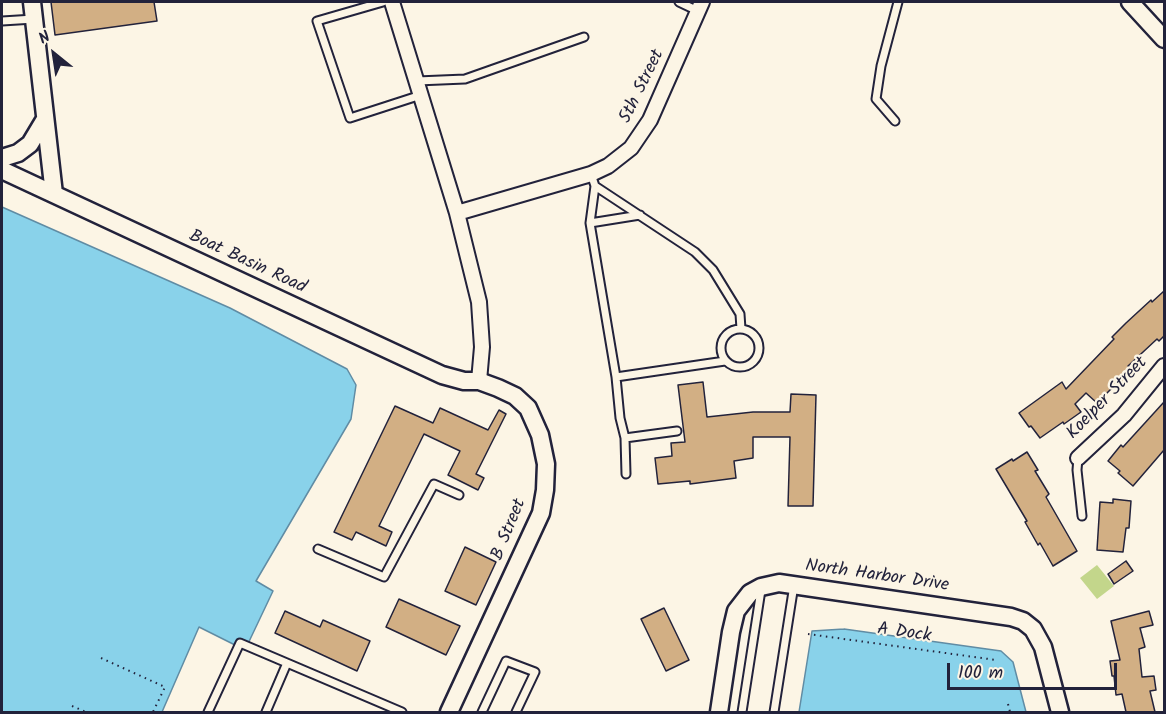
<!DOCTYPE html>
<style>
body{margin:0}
#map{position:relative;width:1166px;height:714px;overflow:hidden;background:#fcf5e5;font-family:Kalam,sans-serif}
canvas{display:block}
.frame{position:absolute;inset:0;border:3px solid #22223b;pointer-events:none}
.north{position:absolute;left:24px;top:24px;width:60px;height:60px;-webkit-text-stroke:4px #fcf5e5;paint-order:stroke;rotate:330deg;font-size:16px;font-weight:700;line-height:24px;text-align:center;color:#22223b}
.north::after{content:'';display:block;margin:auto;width:21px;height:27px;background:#22223b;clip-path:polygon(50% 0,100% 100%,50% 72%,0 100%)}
.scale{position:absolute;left:947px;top:663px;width:170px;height:27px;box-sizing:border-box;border:3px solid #22223b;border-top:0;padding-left:8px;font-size:18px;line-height:21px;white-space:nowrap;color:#22223b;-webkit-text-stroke:4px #fcf5e5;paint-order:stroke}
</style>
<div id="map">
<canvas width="1166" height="714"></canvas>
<div class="frame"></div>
<div class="north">N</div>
<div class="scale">100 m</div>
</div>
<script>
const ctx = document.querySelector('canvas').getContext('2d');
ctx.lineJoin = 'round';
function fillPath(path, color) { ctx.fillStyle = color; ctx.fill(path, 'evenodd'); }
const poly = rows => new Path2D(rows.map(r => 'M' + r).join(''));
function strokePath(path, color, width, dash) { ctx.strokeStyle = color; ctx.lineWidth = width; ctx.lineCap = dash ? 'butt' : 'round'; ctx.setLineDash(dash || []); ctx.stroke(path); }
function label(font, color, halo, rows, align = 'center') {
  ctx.font = font + ' Kalam,sans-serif'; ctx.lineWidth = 4.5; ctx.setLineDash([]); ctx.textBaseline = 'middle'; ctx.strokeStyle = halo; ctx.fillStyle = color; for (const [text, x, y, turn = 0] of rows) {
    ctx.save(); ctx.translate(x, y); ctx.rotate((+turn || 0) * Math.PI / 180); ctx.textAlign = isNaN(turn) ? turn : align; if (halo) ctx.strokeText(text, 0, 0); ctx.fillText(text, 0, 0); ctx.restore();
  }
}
fillPath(poly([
 [1097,565,1114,586,1097,599,1080,578]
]), '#c3d68b');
const water = poly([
 [2,207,230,308,347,369,356,385,351,419,256,581,273,591,245,650,199,627,162,712,2,712,2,207],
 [844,629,1001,651,1013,662,1026,712,799,712,812,631,844,629]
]);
fillPath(water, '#89d2ea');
strokePath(water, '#608ca4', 1.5);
const building = poly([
 [51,2,154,2,157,21,55,35,51,2],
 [1164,291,1164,336,1159,341,1157,339,1128,366,1133,371,1119,386,1117,383,1097,403,1086,393,1075,404,1081,412,1064,424,1063,422,1040,438,1031,426,1029,427,1019,413,1062,382,1066,389,1114,339,1112,337,1126,323,1151,300,1152,302,1164,291],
 [703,382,707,417,753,412,790,412,791,394,816,395,813,506,788,506,790,437,753,437,753,458,734,461,736,478,690,484,690,481,658,484,655,458,672,456,671,443,685,442,678,385,703,382],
 [1164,402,1164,450,1133,486,1118,473,1120,471,1108,461,1121,445,1123,447,1164,402],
 [395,406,433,423,440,408,488,430,499,410,506,414,476,474,484,478,478,490,448,475,460,451,424,434,379,526,392,532,386,546,356,532,352,540,334,532,395,406],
 [1027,452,1038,470,1035,471,1049,494,1046,497,1077,551,1053,566,1040,543,1038,545,1025,522,1027,521,996,469,1012,459,1013,461,1027,452],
 [1113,499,1131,501,1129,528,1126,528,1123,552,1097,550,1100,502,1113,503,1113,499],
 [465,547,496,562,476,605,445,591,465,547],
 [1126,561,1133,571,1114,584,1108,574,1126,561],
 [399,599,460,626,446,655,386,627,399,599],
 [664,608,689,660,666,671,641,619,664,608],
 [285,611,320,627,323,620,370,641,357,671,275,633,285,611],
 [1149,611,1153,625,1140,628,1145,647,1139,649,1142,677,1154,676,1156,690,1150,691,1155,712,1126,712,1122,694,1116,695,1114,676,1112,676,1110,661,1120,660,1111,621,1149,611]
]);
fillPath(building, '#d2af84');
strokePath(building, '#22223b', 1.5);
const service = poly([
 [383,2,317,21,350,118,421,95],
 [679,2,698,11],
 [2,21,34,19],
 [417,81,465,79,584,37],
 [895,121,876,99,881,66,898,2],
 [591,174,595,186,590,223,616,377,620,418,625,438,626,474],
 [595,186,695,252,713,270,740,314,741,329],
 [590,223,640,215],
 '721 348a19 19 0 1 1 38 0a19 19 0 1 1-38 0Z',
 [616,377,725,361],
 [625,438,677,431],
 [1078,458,1077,470,1082,516],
 [318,549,384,577,434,484,459,495],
 [208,712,240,643,402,712],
 [266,712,287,663],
 [482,712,506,661,535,672,516,712],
 [742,712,761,590],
 [774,712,794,585]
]);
const minor = poly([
 [392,2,457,213,479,302,482,347,479,381],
 [457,213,591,174,608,166,631,148,650,120,702,2],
 [1078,458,1124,415,1164,366]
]);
const tertiary = poly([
 [32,2,54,194],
 [1130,2,1164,39],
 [2,158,18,153,30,144,45,119],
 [2,170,442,375,464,381,479,381,498,388,515,396,528,408,540,435,546,464,545,490,541,513,449,712],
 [719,712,731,632,736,611,750,593,761,587,779,583,1011,617,1023,621,1033,629,1043,647,1060,712]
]);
strokePath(service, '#22223b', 11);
strokePath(minor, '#22223b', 18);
strokePath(tertiary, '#22223b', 21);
strokePath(poly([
 [808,634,996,660],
 [101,658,165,687,153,712],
 [1008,704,1010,712],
 [72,706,86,712]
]), '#22223b', 2, [1.5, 4.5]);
strokePath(service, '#fcf5e5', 7);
strokePath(minor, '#fcf5e5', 14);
strokePath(tertiary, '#fcf5e5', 16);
label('18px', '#22223b', '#fcf5e5', [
 ["5th Street",643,87,-64],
 ["Boat Basin Road",247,263,25],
 ["Koelper Street",1108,399,-46],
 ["B Street",510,530,-68],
 ["North Harbor Drive",877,577,8],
 ["A Dock",904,634,8]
]);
</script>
